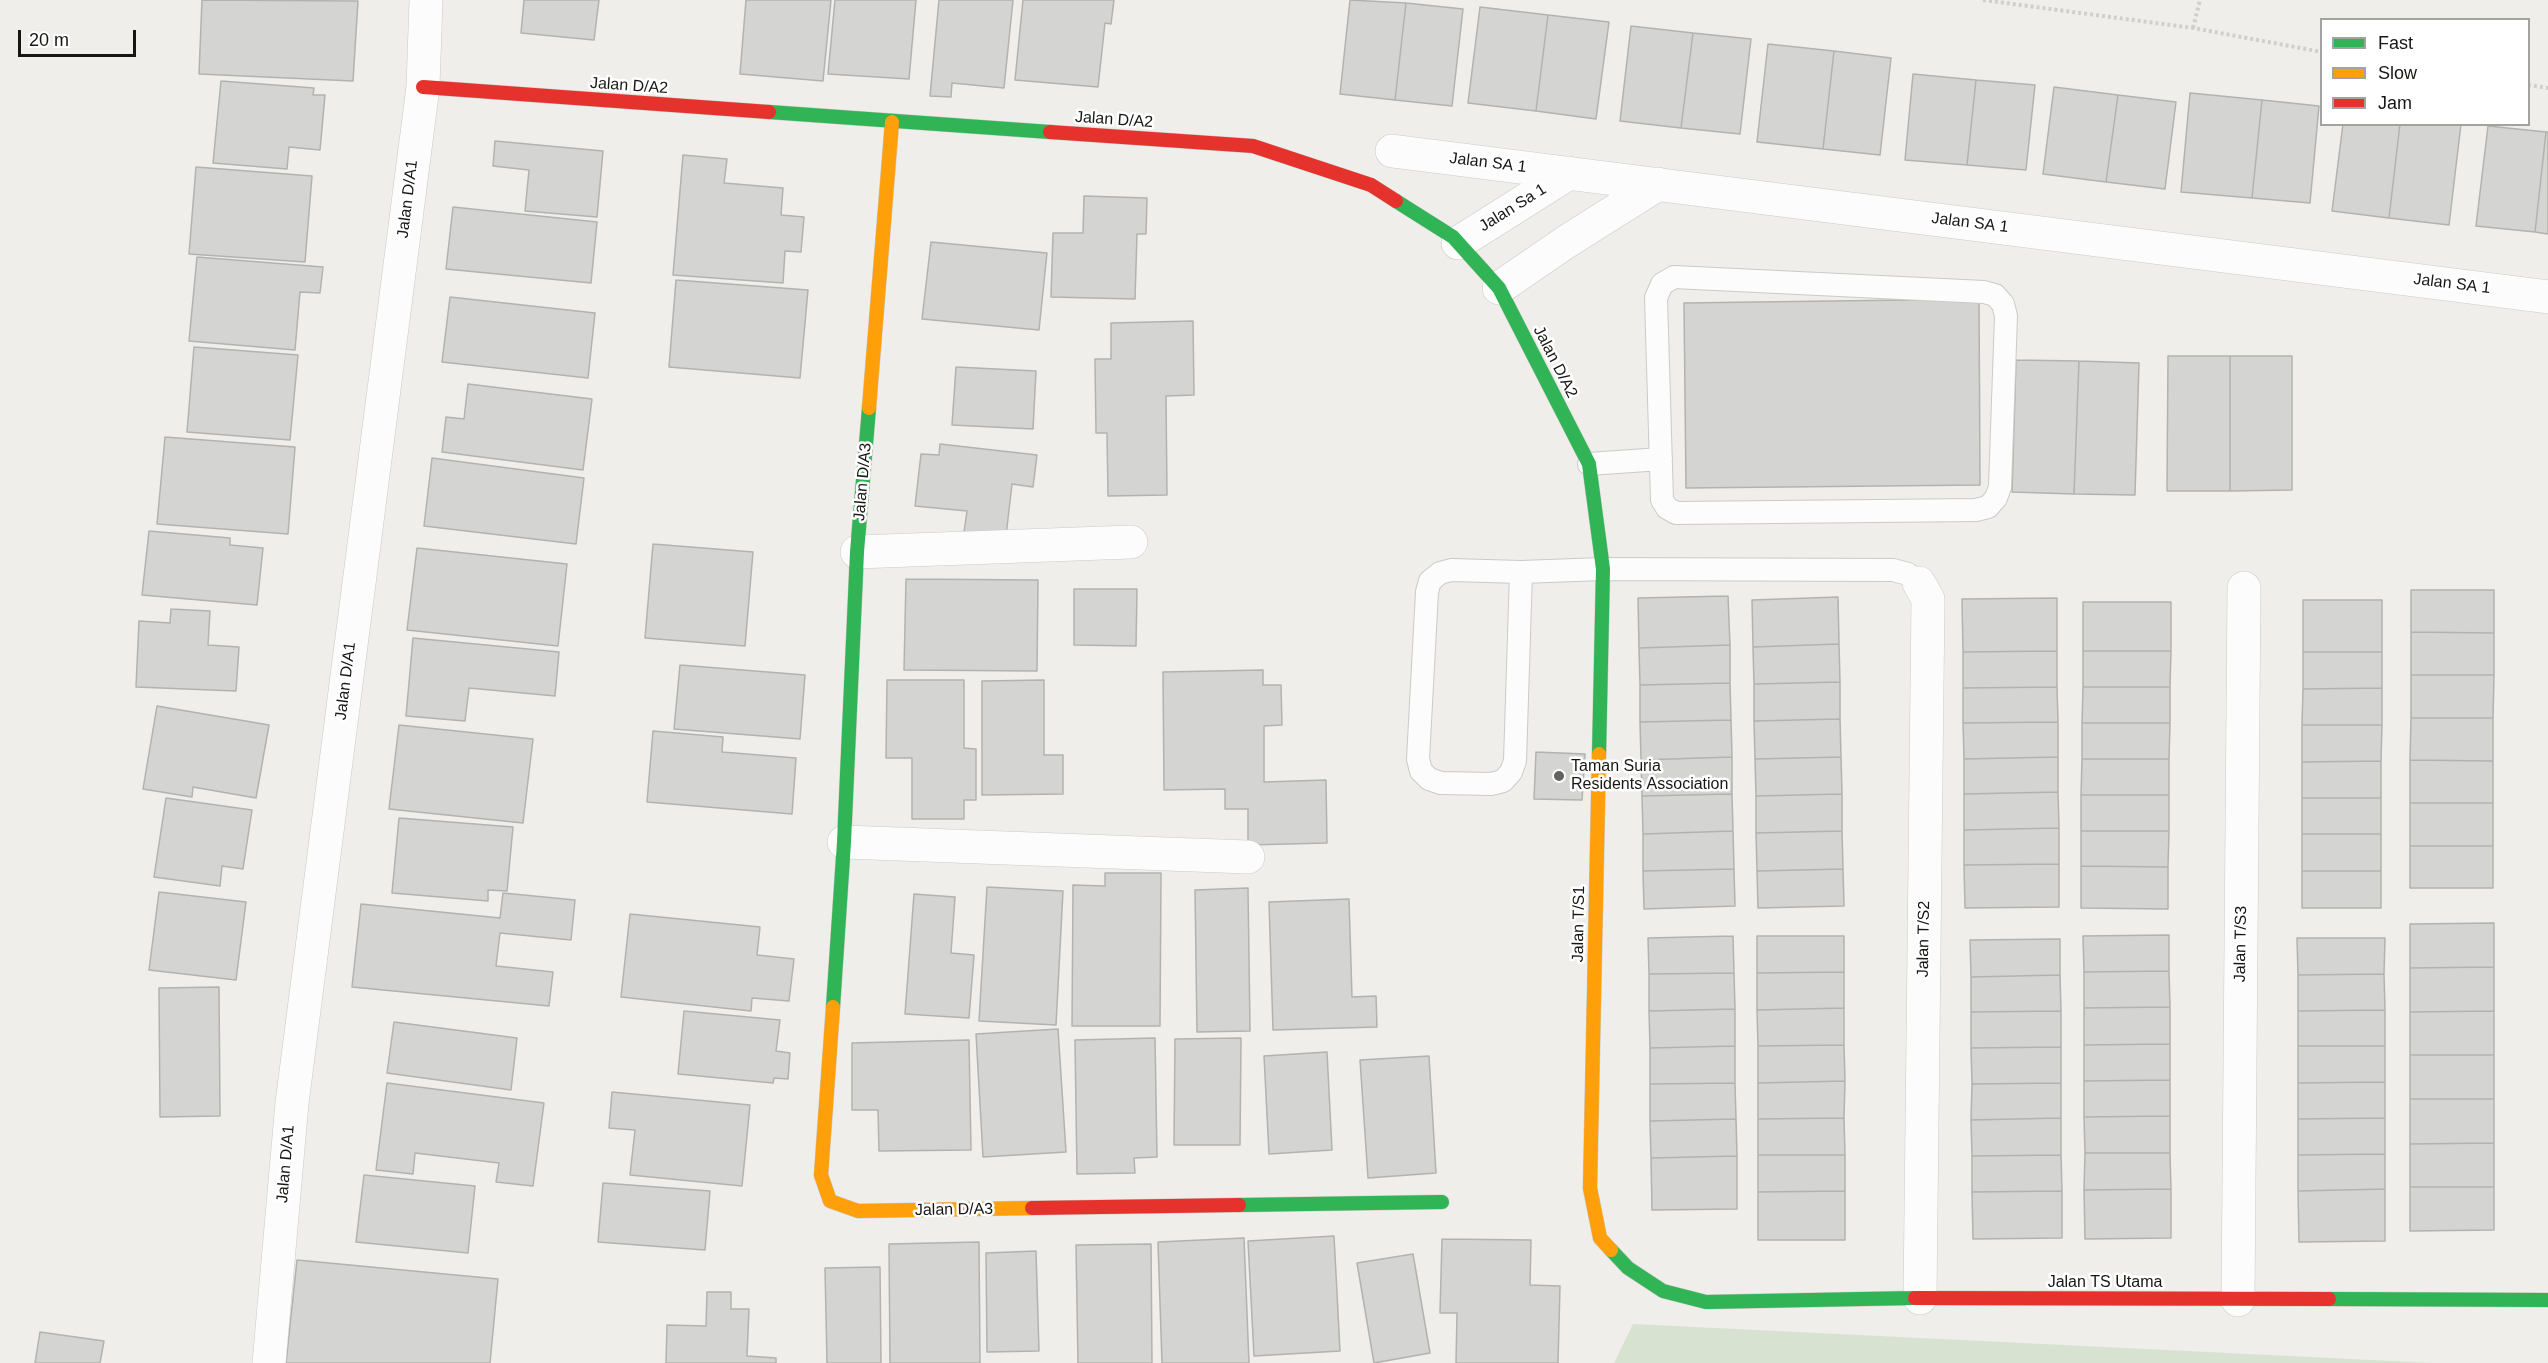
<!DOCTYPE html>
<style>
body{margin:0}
#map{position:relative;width:2548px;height:1363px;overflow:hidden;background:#efeeea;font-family:Arial,sans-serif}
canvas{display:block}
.legend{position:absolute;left:2320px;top:18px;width:210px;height:108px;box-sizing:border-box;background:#fff;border:2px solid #a2a2a1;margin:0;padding:8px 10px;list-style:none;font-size:18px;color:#171614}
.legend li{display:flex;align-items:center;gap:12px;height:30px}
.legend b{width:30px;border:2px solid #a2a2a1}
.scale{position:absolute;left:18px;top:30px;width:118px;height:27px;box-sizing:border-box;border:3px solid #171614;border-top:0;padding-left:8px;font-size:18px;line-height:21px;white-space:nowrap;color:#171614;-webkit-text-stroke:4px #fff;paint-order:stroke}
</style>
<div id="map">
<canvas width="2548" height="1363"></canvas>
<ul class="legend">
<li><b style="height:8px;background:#30b455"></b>Fast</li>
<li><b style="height:8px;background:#ff9f0a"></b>Slow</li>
<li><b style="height:8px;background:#e5322d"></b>Jam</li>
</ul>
<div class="scale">20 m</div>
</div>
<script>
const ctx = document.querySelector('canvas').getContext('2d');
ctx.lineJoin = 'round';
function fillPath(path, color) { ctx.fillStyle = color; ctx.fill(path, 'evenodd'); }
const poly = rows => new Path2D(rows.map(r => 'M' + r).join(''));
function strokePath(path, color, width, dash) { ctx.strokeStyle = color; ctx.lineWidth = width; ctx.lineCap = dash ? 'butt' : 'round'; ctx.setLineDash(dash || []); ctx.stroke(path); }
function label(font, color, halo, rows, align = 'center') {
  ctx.font = font + ' Arial,sans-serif'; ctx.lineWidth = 5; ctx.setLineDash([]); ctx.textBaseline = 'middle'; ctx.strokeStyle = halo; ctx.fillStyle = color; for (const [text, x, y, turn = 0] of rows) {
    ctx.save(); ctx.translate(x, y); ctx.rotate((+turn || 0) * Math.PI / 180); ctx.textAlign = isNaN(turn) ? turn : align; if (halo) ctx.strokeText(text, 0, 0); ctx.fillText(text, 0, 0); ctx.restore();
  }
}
fillPath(poly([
 [1633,1324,2433,1363,1614,1363]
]), '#d7e2d0');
const building = poly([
 [202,0,358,1,353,81,199,74,202,0],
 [524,0,599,0,594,40,521,33,524,0],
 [746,0,831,0,823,81,740,74,746,0],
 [835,0,916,0,909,79,828,74,835,0],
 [939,0,1013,0,1004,88,952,83,951,97,930,96,939,0],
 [1023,0,1114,0,1111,24,1105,23,1098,87,1015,80,1023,0],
 [1350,0,1406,3,1395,100,1340,94,1350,0],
 [1406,3,1463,9,1452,106,1395,100,1406,3],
 [1480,7,1548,15,1536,111,1468,103,1480,7],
 [1548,15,1609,22,1596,119,1536,111,1548,15],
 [1631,26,1693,33,1681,128,1620,121,1631,26],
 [1693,33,1751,39,1740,134,1681,128,1693,33],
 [1768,44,1834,51,1823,149,1757,142,1768,44],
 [1834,51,1891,58,1880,155,1823,149,1834,51],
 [1913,74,1976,80,1967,165,1905,160,1913,74],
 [1976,80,2035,85,2026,170,1967,165,1976,80],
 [221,81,314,88,313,95,325,95,320,150,289,147,287,169,213,163,221,81],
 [2054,87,2118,95,2106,182,2043,174,2054,87],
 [2190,93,2262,100,2252,198,2181,192,2190,93],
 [2118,95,2176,102,2165,189,2106,182,2118,95],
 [2262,100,2319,106,2310,203,2252,198,2262,100],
 [2343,124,2400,124,2389,218,2332,211,2343,124],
 [2400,124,2461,124,2449,225,2389,218,2400,124],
 [2488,126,2546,132,2535,232,2476,226,2488,126],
 [2546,132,2548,132,2548,234,2535,232,2546,132],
 [495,141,603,151,597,217,525,211,529,170,493,166,495,141],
 [683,155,727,159,724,183,783,188,781,215,804,217,801,252,785,251,783,283,673,275,683,155],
 [196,167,312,176,305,262,189,254,196,167],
 [1084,196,1147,198,1146,234,1137,234,1135,299,1051,297,1053,233,1083,233,1084,196],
 [453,207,597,222,591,283,446,269,453,207],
 [931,242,1047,253,1039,330,922,319,931,242],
 [197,257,323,267,320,293,300,292,295,350,189,341,197,257],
 [676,280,808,290,800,378,669,367,676,280],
 [450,297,595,313,588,378,442,362,450,297],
 [1979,299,1980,485,1686,488,1684,303,1979,299],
 [1193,321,1194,395,1166,396,1167,495,1108,496,1107,433,1096,433,1095,359,1111,359,1111,323,1193,321],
 [194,347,298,355,290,440,187,432,194,347],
 [2168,356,2230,356,2230,491,2167,491,2168,356],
 [2230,356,2292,356,2292,490,2230,491,2230,356],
 [2016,360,2079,361,2074,494,2012,492,2016,360],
 [2079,361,2139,363,2135,495,2074,494,2079,361],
 [956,367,1036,371,1033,429,952,425,956,367],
 [468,384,592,399,583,470,442,452,446,417,464,419,468,384],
 [165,437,295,447,288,534,157,524,165,437],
 [940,444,1037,455,1033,487,1012,484,1006,536,964,532,967,511,915,506,921,454,939,455,940,444],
 [432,458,584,478,576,544,424,526,432,458],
 [149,531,230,538,230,545,263,548,257,605,142,595,149,531],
 [653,544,753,552,745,646,645,638,653,544],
 [417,548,567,564,558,646,407,630,417,548],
 [906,579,1038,580,1037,671,904,670,906,579],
 [1074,589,1137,589,1136,646,1074,645,1074,589],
 [2411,590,2494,590,2494,633,2411,632,2411,590],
 [1728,596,1730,645,1639,648,1638,598,1728,596],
 [1838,597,1839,644,1753,647,1752,600,1838,597],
 [2057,598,2057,651,1963,652,1962,599,2057,598],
 [2303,600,2382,600,2382,652,2303,652,2303,600],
 [2083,602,2171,602,2171,651,2083,651,2083,602],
 [171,609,210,611,208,645,239,647,236,691,136,687,139,621,170,623,171,609],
 [2411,632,2494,633,2494,675,2411,675,2411,632],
 [413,638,559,652,555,696,469,688,465,721,406,716,413,638],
 [1839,644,1840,682,1754,684,1753,647,1839,644],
 [1730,645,1730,683,1640,685,1639,648,1730,645],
 [2057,651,2057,687,1963,688,1963,652,2057,651],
 [2083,651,2171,651,2170,687,2083,687,2083,651],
 [2303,652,2382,652,2382,688,2303,689,2303,652],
 [680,665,805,675,800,739,674,729,680,665],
 [1263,670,1263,685,1281,685,1282,725,1264,726,1264,782,1326,780,1327,843,1248,845,1248,809,1225,809,1225,789,1164,790,1163,672,1263,670],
 [2411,675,2494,675,2493,718,2411,718,2411,675],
 [887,680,964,680,964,748,976,749,976,800,964,800,964,819,912,819,912,758,886,758,887,680],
 [1044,680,1044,755,1063,755,1063,794,982,795,982,681,1044,680],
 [1840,682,1840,719,1754,721,1754,684,1840,682],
 [1730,683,1731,720,1640,722,1640,685,1730,683],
 [2057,687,2058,722,1963,723,1963,688,2057,687],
 [2083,687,2170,687,2170,723,2082,723,2083,687],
 [2382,688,2382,725,2302,725,2303,689,2382,688],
 [157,706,269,725,256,798,193,787,192,797,143,789,157,706],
 [2411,718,2493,718,2493,761,2410,760,2411,718],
 [1840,719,1841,757,1755,759,1754,721,1840,719],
 [1731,720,1732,757,1641,760,1640,722,1731,720],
 [2058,722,2058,757,1964,759,1963,723,2058,722],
 [2082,723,2170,723,2169,759,2082,759,2082,723],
 [399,725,533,739,523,823,389,809,399,725],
 [2302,725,2382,725,2381,761,2302,762,2302,725],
 [653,731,723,737,722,752,796,758,792,814,647,802,653,731],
 [1536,752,1585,754,1582,800,1534,799,1536,752],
 [1732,757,1732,794,1642,796,1641,760,1732,757],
 [1841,757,1842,794,1756,796,1755,759,1841,757],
 [2058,757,2058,792,1964,794,1964,759,2058,757],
 [2082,759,2169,759,2169,795,2081,795,2082,759],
 [2410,760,2493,761,2493,803,2410,803,2410,760],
 [2381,761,2381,798,2302,798,2302,762,2381,761],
 [2058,792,2059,828,1964,830,1964,794,2058,792],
 [1732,794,1733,831,1643,834,1642,796,1732,794],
 [1842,794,1842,831,1756,833,1756,796,1842,794],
 [2081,795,2169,795,2169,831,2081,831,2081,795],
 [166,798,252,810,243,869,222,866,220,886,154,877,166,798],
 [2302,798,2381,798,2381,834,2302,834,2302,798],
 [2410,803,2493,803,2493,846,2410,846,2410,803],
 [399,818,513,827,507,891,488,890,488,901,392,893,399,818],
 [2059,828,2059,864,1964,865,1964,830,2059,828],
 [1733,831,1734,869,1643,871,1643,834,1733,831],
 [1842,831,1843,869,1757,871,1756,833,1842,831],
 [2081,831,2169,831,2168,867,2081,866,2081,831],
 [2302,834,2381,834,2381,871,2302,871,2302,834],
 [2410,846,2493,846,2493,888,2410,888,2410,846],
 [2059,864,2059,907,1965,908,1964,865,2059,864],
 [2081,866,2168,867,2168,909,2081,908,2081,866],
 [1734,869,1735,906,1644,909,1643,871,1734,869],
 [1843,869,1844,906,1758,908,1757,871,1843,869],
 [2302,871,2381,871,2381,908,2302,908,2302,871],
 [1105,873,1161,873,1160,1026,1072,1026,1073,885,1105,886,1105,873],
 [987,887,1063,891,1056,1025,979,1021,987,887],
 [1248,888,1250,1031,1197,1032,1195,890,1248,888],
 [159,892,246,902,236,980,149,970,159,892],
 [503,893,575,900,571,940,500,933,496,966,553,972,549,1006,352,987,361,904,500,918,503,893],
 [914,894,955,897,951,953,974,955,969,1018,905,1014,914,894],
 [1349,899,1352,997,1376,996,1377,1027,1273,1030,1269,902,1349,899],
 [630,914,760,927,757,955,794,959,789,1001,752,998,751,1011,621,997,630,914],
 [2494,923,2494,967,2410,968,2410,924,2494,923],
 [2169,935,2169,971,2084,972,2083,936,2169,935],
 [1733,936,1734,973,1649,974,1648,938,1733,936],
 [1757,936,1844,936,1844,972,1757,973,1757,936],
 [2297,938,2385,938,2384,974,2298,975,2297,938],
 [2060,939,2060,975,1971,977,1970,940,2060,939],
 [2494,967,2494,1011,2410,1012,2410,968,2494,967],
 [2169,971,2170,1007,2084,1008,2084,972,2169,971],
 [1844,972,1844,1008,1757,1010,1757,973,1844,972],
 [1734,973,1735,1009,1649,1011,1649,974,1734,973],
 [2384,974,2385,1010,2298,1011,2298,975,2384,974],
 [2060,975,2061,1011,1971,1012,1971,977,2060,975],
 [219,987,220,1116,160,1117,159,988,219,987],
 [2170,1007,2170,1044,2084,1045,2084,1008,2170,1007],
 [1844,1008,1844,1045,1758,1046,1757,1010,1844,1008],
 [1735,1009,1735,1046,1650,1048,1649,1011,1735,1009],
 [2385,1010,2385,1046,2298,1046,2298,1011,2385,1010],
 [684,1011,780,1020,776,1051,790,1053,788,1079,774,1078,773,1083,678,1074,684,1011],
 [2061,1011,2061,1047,1971,1048,1971,1012,2061,1011],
 [2494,1011,2494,1055,2410,1055,2410,1012,2494,1011],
 [394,1022,517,1038,511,1090,387,1073,394,1022],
 [1058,1029,1066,1152,983,1157,976,1034,1058,1029],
 [1155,1038,1157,1157,1134,1158,1135,1173,1077,1174,1075,1040,1155,1038],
 [1241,1038,1240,1145,1174,1145,1175,1039,1241,1038],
 [969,1040,971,1150,879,1151,878,1110,852,1110,852,1043,969,1040],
 [2170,1044,2170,1080,2084,1081,2084,1045,2170,1044],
 [1844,1045,1845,1081,1758,1083,1758,1046,1844,1045],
 [1735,1046,1735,1083,1650,1084,1650,1048,1735,1046],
 [2298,1046,2385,1046,2385,1082,2298,1083,2298,1046],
 [2061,1047,2061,1083,1972,1084,1971,1048,2061,1047],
 [1327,1052,1332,1150,1269,1154,1264,1056,1327,1052],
 [2410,1055,2494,1055,2494,1099,2410,1099,2410,1055],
 [1429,1056,1436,1173,1368,1178,1360,1060,1429,1056],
 [2170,1080,2170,1116,2084,1117,2084,1081,2170,1080],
 [1845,1081,1844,1118,1758,1119,1758,1083,1845,1081],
 [2385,1082,2385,1118,2298,1119,2298,1083,2385,1082],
 [387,1083,544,1103,533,1186,496,1182,499,1163,415,1153,413,1174,376,1170,387,1083],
 [1735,1083,1736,1119,1650,1121,1650,1084,1735,1083],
 [2061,1083,2061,1118,1971,1120,1972,1084,2061,1083],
 [612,1092,750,1105,742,1186,630,1175,635,1130,609,1128,612,1092],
 [2410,1099,2494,1099,2494,1143,2410,1144,2410,1099],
 [2170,1116,2170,1153,2085,1153,2084,1117,2170,1116],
 [1844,1118,1845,1155,1758,1155,1758,1119,1844,1118],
 [2061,1118,2061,1155,1972,1156,1971,1120,2061,1118],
 [2385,1118,2385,1154,2298,1155,2298,1119,2385,1118],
 [1736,1119,1737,1156,1651,1158,1650,1121,1736,1119],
 [2494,1143,2494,1187,2410,1187,2410,1144,2494,1143],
 [2085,1153,2170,1153,2171,1189,2084,1190,2085,1153],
 [2385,1154,2385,1189,2298,1191,2298,1155,2385,1154],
 [1758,1155,1845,1155,1845,1191,1758,1192,1758,1155],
 [2061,1155,2062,1191,1972,1192,1972,1156,2061,1155],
 [1737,1156,1737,1209,1652,1210,1651,1158,1737,1156],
 [364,1175,475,1186,468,1253,356,1242,364,1175],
 [603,1183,710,1191,705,1250,598,1242,603,1183],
 [2410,1187,2494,1187,2494,1230,2410,1231,2410,1187],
 [2171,1189,2171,1238,2085,1239,2084,1190,2171,1189],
 [2385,1189,2385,1241,2299,1242,2298,1191,2385,1189],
 [1845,1191,1845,1240,1758,1240,1758,1192,1845,1191],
 [2062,1191,2062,1238,1973,1239,1972,1192,2062,1191],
 [1334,1236,1340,1351,1254,1356,1248,1241,1334,1236],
 [1244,1238,1249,1363,1162,1363,1158,1242,1244,1238],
 [1442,1239,1531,1240,1530,1285,1560,1286,1558,1363,1456,1363,1457,1313,1440,1313,1442,1239],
 [979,1242,980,1363,890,1363,889,1244,979,1242],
 [1151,1244,1152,1363,1078,1363,1076,1245,1151,1244],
 [1036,1251,1039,1351,987,1352,986,1253,1036,1251],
 [1413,1254,1430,1353,1374,1363,1357,1263,1413,1254],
 [297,1260,498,1279,490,1363,286,1363,297,1260],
 [880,1267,881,1363,827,1363,825,1268,880,1267],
 [707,1292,731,1292,731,1309,749,1309,747,1356,776,1358,776,1363,666,1363,667,1325,706,1326,707,1292],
 [40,1332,104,1341,100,1363,35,1363,40,1332]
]);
fillPath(building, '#d4d4d3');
strokePath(building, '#b2b2b0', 1.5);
const lane = poly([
 [1674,277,1984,292,1995,295,2003,304,2006,316,2000,487,1996,498,1988,507,1976,510,1676,513,1667,508,1662,500,1656,298,1662,284,1674,277],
 [1589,464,1661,459],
 [1521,572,1515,761,1511,772,1503,781,1491,784,1441,783,1429,779,1421,771,1418,759,1427,592,1430,581,1440,573,1451,570,1521,572,1603,569,1893,570,1908,574,1919,583]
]);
const street = poly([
 [1392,151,2548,297],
 [1458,243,1569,173],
 [1499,288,1566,242,1658,184],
 [857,552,1131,542],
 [1919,583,1928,599,1920,1298],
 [844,842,1248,857],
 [2238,1300,2244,588],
 [269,1363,292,1103,423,87,426,0]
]);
const fast = poly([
 [769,112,1050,132],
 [1396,201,1453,237,1499,288,1589,464,1603,569,1599,754],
 [833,1007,844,842,857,552,869,408],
 [1239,1205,1442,1202],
 [1611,1250,1628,1268,1663,1291,1706,1302,1915,1298],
 [2329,1299,2548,1300]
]);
const slow = poly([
 [869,408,892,122],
 [1599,754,1590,1188,1600,1238,1611,1250],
 [833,1007,821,1175,830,1201,858,1211,1032,1208]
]);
const jam = poly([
 [423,87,769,112],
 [1050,132,1253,146,1371,185,1396,201],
 [1032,1208,1239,1205],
 [1915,1298,2329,1299]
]);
strokePath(lane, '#cbcac7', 24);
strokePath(street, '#cbcac7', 34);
strokePath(fast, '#cbcac7', 15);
strokePath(slow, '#cbcac7', 15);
strokePath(jam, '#cbcac7', 15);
strokePath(poly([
 [1983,0,2193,28,2322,52],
 [2193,28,2200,0],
 [2528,85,2548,88]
]), '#cfcfce', 4, [3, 3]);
strokePath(lane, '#fdfcfc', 22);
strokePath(street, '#fdfcfc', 33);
strokePath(fast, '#30b455', 14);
strokePath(slow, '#ff9f0a', 14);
strokePath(jam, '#e5322d', 14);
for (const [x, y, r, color] of [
 [1559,776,6,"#63625f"]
]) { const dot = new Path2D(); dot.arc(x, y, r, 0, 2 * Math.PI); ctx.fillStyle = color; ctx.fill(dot); strokePath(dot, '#fff', 2); }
label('16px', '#171614', '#fff', [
 ["Jalan D/A2",629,86,4],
 ["Jalan D/A2",1114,120,4],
 ["Jalan SA 1",1488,163,7],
 ["Jalan D/A1",408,199,-83],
 ["Jalan Sa 1",1513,208,-32],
 ["Jalan SA 1",1970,223,7],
 ["Jalan SA 1",2452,284,7],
 ["Jalan D/A2",1555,362,63],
 ["Jalan D/A3",863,482,-85],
 ["Jalan D/A1",346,681,-83],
 ["Jalan T/S1",1579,924,-89],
 ["Jalan T/S2",1924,939,-89],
 ["Jalan T/S3",2241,944,-89],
 ["Jalan D/A1",286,1164,-85],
 ["Jalan D/A3",954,1210,-1],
 ["Jalan TS Utama",2105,1283]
]);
label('16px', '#171614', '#fff', [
 ["Taman Suria",1571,767],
 ["Residents Association",1571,785]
], 'left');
</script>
